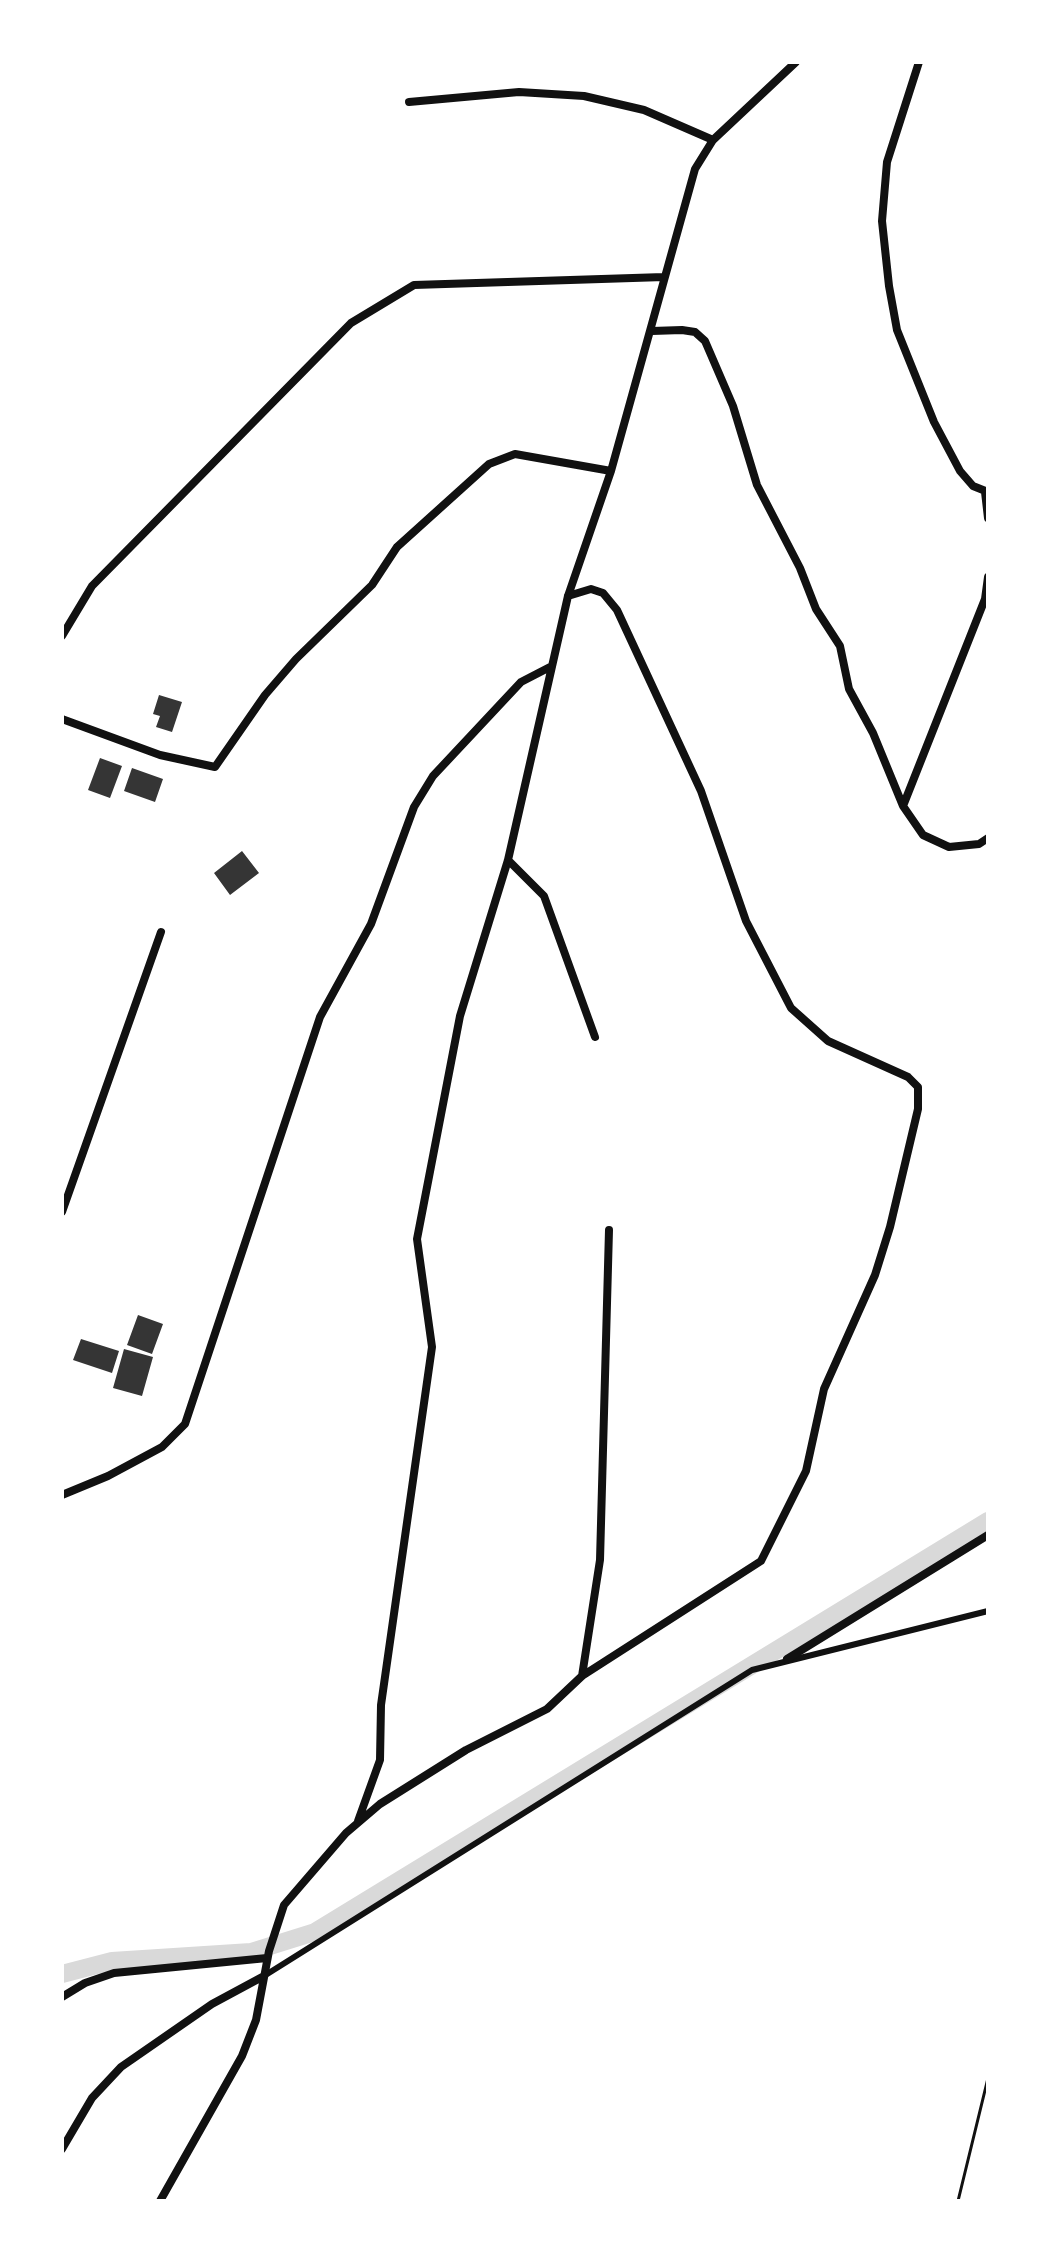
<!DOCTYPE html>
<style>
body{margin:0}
#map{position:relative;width:1050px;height:2263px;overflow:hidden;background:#fff;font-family:"Varela Round",sans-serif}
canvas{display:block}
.frame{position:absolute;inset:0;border:64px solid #fff;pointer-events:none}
</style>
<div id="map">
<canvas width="1050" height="2263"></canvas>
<div class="frame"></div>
</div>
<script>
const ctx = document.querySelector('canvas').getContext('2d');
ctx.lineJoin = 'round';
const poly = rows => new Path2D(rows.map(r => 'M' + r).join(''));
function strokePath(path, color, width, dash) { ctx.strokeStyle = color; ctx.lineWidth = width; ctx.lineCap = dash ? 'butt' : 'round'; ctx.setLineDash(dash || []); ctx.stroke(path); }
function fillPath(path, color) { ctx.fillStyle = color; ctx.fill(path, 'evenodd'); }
strokePath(poly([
 [62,1974,112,1961,251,1952,315,1932,988,1521]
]), '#d9d9d9', 18);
fillPath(poly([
 [159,695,182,702,172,732,156,727,160,716,153,714],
 [100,758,122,766,110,798,88,790],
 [132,768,163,779,155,802,124,791],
 [242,851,259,873,230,895,214,873],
 [138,1315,163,1324,152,1354,127,1345],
 [81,1339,119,1351,112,1373,73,1360],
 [124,1349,153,1357,142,1396,113,1388]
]), '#353535');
strokePath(poly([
 [958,2201,988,2078]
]), '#111', 3);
strokePath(poly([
 [264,1976,752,1670,988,1611]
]), '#111', 6);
strokePath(poly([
 [919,62,887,162,882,221,889,286,897,330,934,422,960,471,973,486,988,492],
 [409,102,519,92,584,96,644,110,713,140,796,62],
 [652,331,682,330,695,332,705,341,733,406,757,485,800,568,816,609,840,646,849,689,873,733,903,806],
 [985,492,988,518],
 [988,577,985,599,903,806,923,835,949,847,979,844,988,838],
 [62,636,92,586,351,323,414,285,664,277],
 [62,719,160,755,215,767,265,695,296,659,372,585,397,547,489,464,515,454,611,471],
 [508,860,544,896,595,1037],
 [62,1212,161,932],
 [62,1495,108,1476,162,1447,185,1424,320,1017,371,924,414,807,433,776,521,682,550,667],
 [787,1659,988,1535],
 [582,1676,600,1560,609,1230],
 [358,1821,380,1760,381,1705,432,1347,417,1239,460,1016,508,860,568,596,611,471,695,169,713,140],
 [62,1997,85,1983,114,1973,267,1958],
 [62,2149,92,2098,121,2067,212,2004,264,1976],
 [160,2201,242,2056,256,2020,269,1951,284,1905,346,1833,380,1804,466,1750,547,1709,582,1676,761,1561,806,1471,824,1389,875,1275,890,1227,918,1109,918,1087,908,1077,828,1041,791,1008,746,921,701,791,617,610,603,593,591,589,568,596]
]), '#111', 8);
</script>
